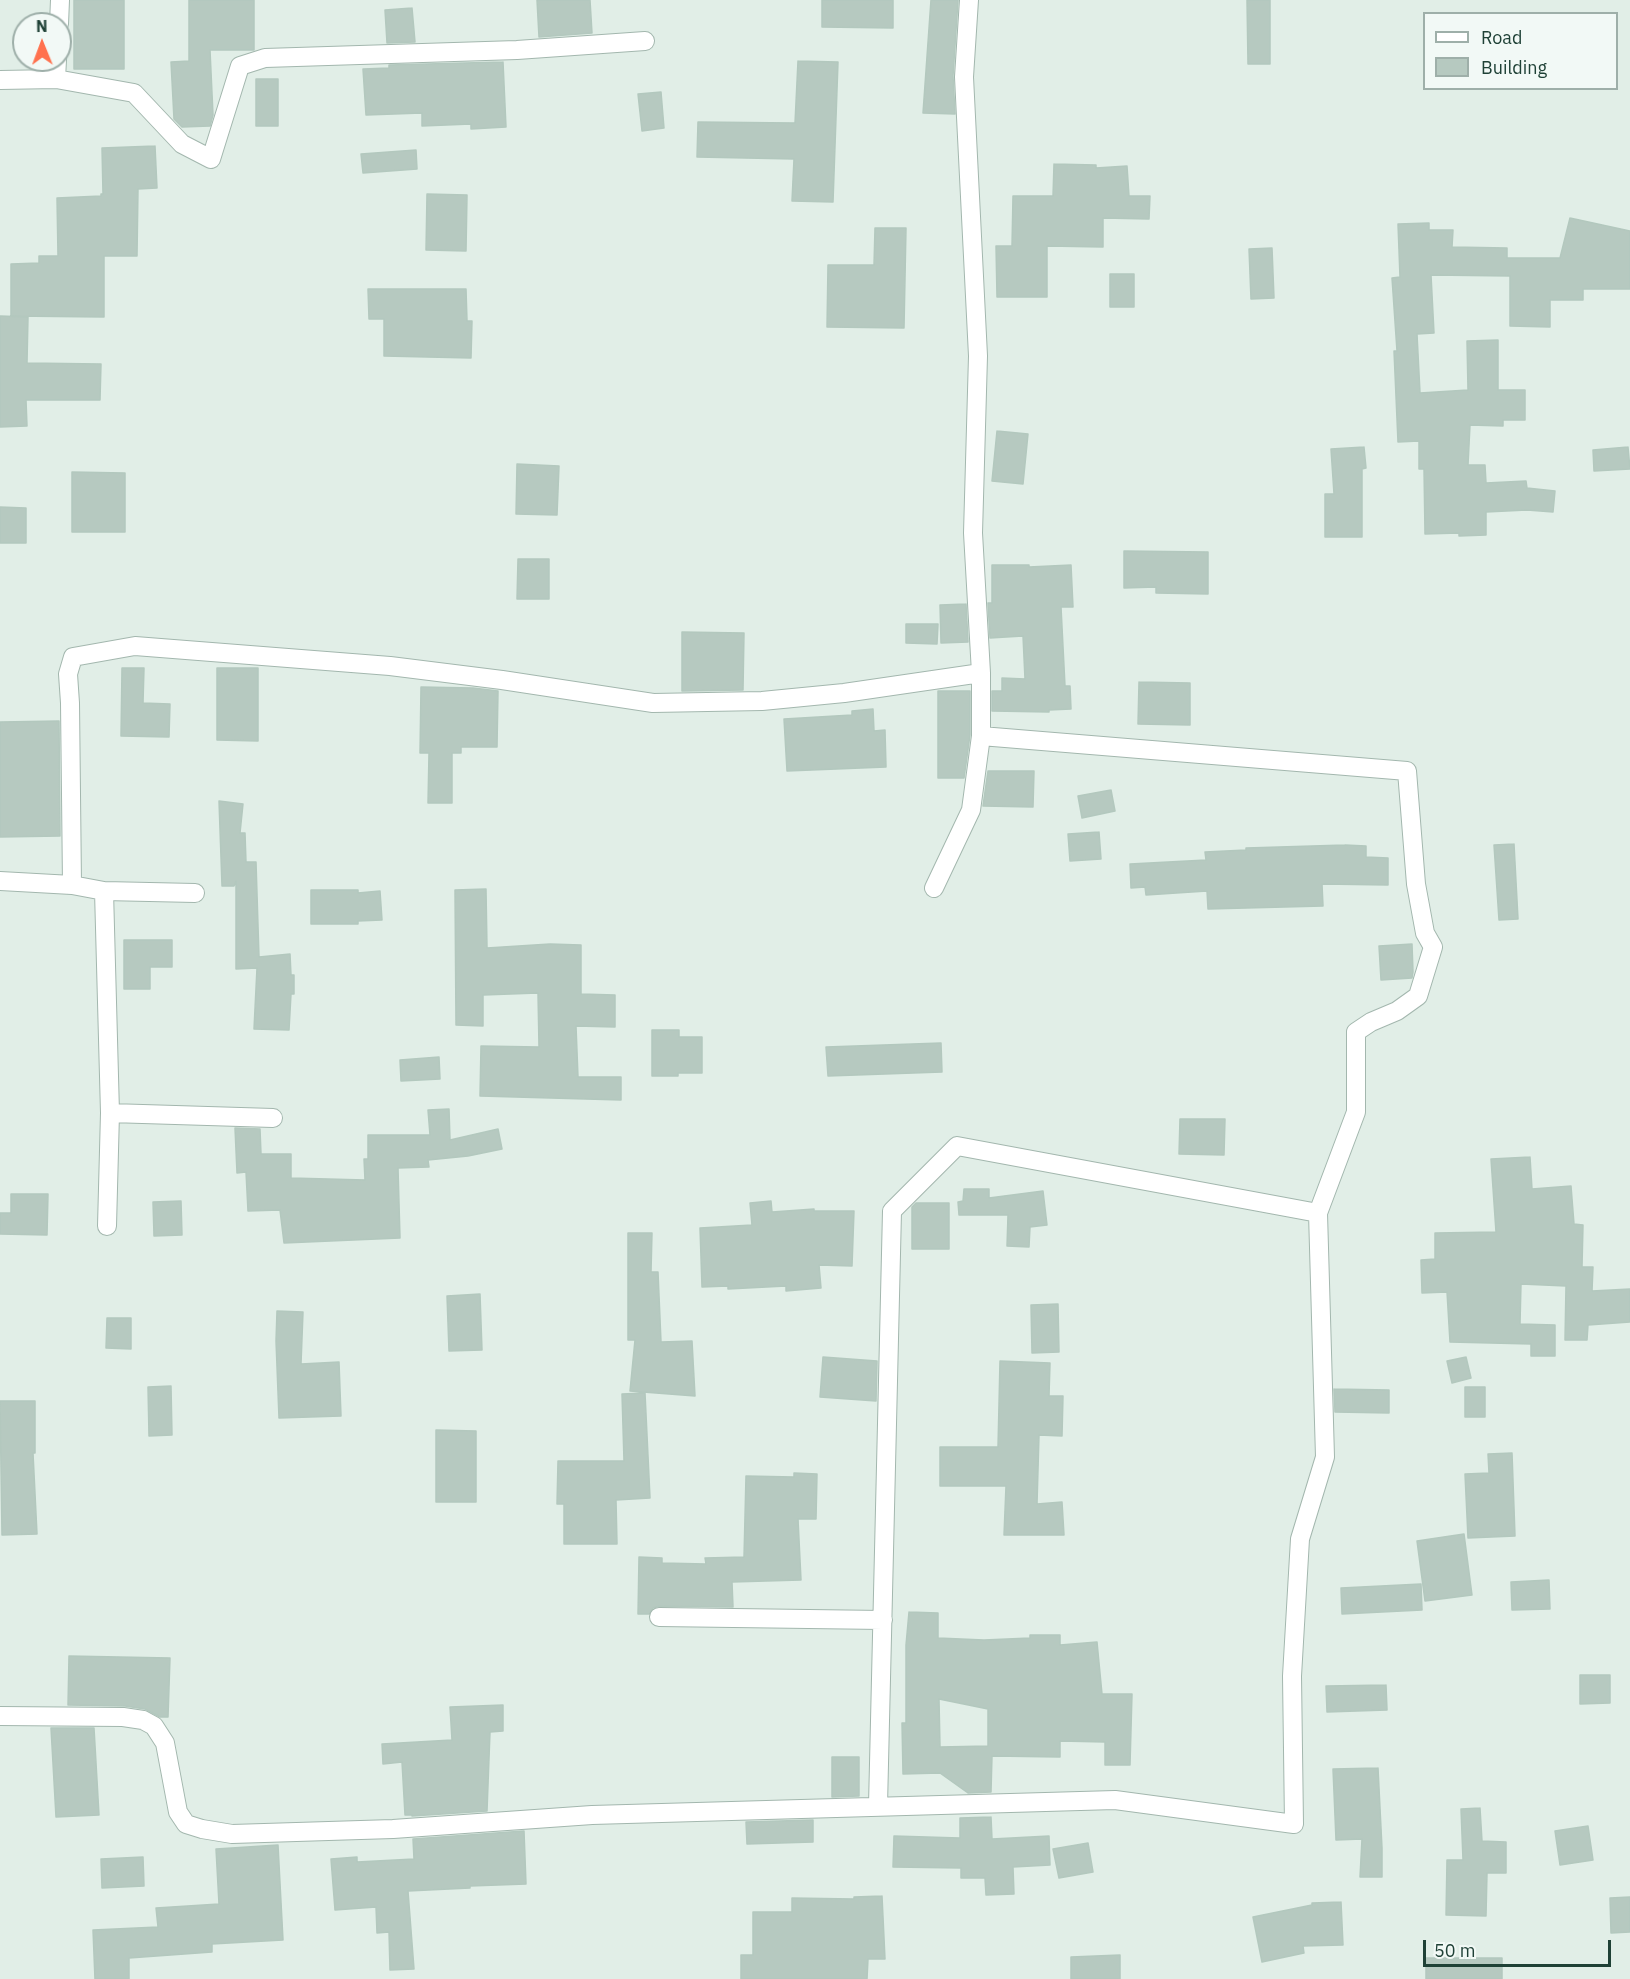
<!DOCTYPE html>
<style>
body{margin:0}
#map{position:relative;width:1630px;height:1979px;overflow:hidden;background:#e1eee7;font-family:"IBM Plex Sans",sans-serif}
canvas{display:block}
.legend{position:absolute;left:1423px;top:12px;width:195px;height:78px;box-sizing:border-box;background:#f2f9f6;border:2px solid #9eafa9;margin:0;padding:8px 10px;list-style:none;font-size:18px;color:#1f4136}
.legend li{display:flex;align-items:center;gap:12px;height:30px}
.legend b{width:30px;border:2px solid #9eafa9}
.north{position:absolute;left:12px;top:12px;width:60px;height:60px;box-sizing:border-box;background:#f2f9f6;border:2px solid #9eafa9;border-radius:50%;rotate:359deg;font-size:16px;font-weight:700;line-height:24px;text-align:center;color:#1f4136}
.north::after{content:'';display:block;margin:auto;width:21px;height:27px;background:#ff714e;clip-path:polygon(50% 0,100% 100%,50% 72%,0 100%)}
.scale{position:absolute;left:1423px;top:1940px;width:188px;height:27px;box-sizing:border-box;border:3px solid #1f4136;border-top:0;padding-left:8px;font-size:18px;line-height:21px;white-space:nowrap;color:#1f4136;-webkit-text-stroke:4px #f2f9f6;paint-order:stroke}
</style>
<div id="map">
<canvas width="1630" height="1979"></canvas>
<ul class="legend">
<li><b style="height:8px;background:#fff"></b>Road</li>
<li><b style="height:16px;background:#b6c9c0"></b>Building</li>
</ul>
<div class="north">N</div>
<div class="scale">50 m</div>
</div>
<script>
const ctx = document.querySelector('canvas').getContext('2d');
ctx.lineJoin = 'round';
function fillPath(path, color) { ctx.fillStyle = color; ctx.fill(path, 'evenodd'); }
const poly = rows => new Path2D(rows.map(r => 'M' + r).join(''));
function strokePath(path, color, width, dash) { ctx.strokeStyle = color; ctx.lineWidth = width; ctx.lineCap = dash ? 'butt' : 'round'; ctx.setLineDash(dash || []); ctx.stroke(path); }
const building = poly([
 [74,0,124,0,124,69,74,69,74,0],
 [189,0,254,0,254,50,210,50,213,115,210,126,182,127,174,119,171,62,189,61,189,0],
 [537,0,590,0,592,33,539,37,537,0],
 [822,0,893,0,893,28,822,27,822,0],
 [931,0,958,0,953,76,955,114,923,113,931,0],
 [1247,0,1270,0,1270,64,1248,64,1247,0],
 [412,8,415,42,387,43,385,10,412,8],
 [798,61,838,62,833,202,792,201,794,159,697,157,698,122,795,123,798,61],
 [503,62,506,127,471,129,471,124,422,126,422,113,366,115,363,69,389,68,389,65,503,62],
 [256,79,278,79,278,126,256,126,256,79],
 [661,92,664,128,642,131,638,94,661,92],
 [155,146,157,188,138,189,137,256,104,256,104,317,11,316,11,264,39,263,39,256,58,256,57,198,101,196,101,194,103,194,102,148,155,146],
 [416,150,417,169,363,173,361,154,416,150],
 [1054,164,1096,165,1096,168,1127,166,1129,196,1150,196,1149,219,1103,218,1103,247,1047,246,1047,297,997,297,996,246,1012,246,1013,196,1053,196,1054,164],
 [427,194,467,195,466,251,426,250,427,194],
 [1570,218,1630,231,1630,289,1583,289,1583,300,1550,300,1550,327,1510,326,1510,276,1431,275,1434,333,1417,334,1420,393,1468,390,1467,341,1498,340,1498,390,1525,390,1525,420,1503,420,1503,426,1470,425,1468,465,1485,465,1486,483,1526,481,1527,488,1555,491,1553,512,1527,510,1486,512,1486,535,1459,536,1459,533,1425,534,1424,469,1419,469,1419,441,1398,442,1394,351,1397,351,1392,278,1400,277,1398,224,1429,223,1429,230,1453,230,1452,247,1507,248,1507,258,1560,258,1570,218],
 [875,228,906,228,904,328,827,327,828,265,874,265,875,228],
 [1272,248,1274,298,1251,299,1249,249,1272,248],
 [1110,274,1134,274,1134,307,1110,307,1110,274],
 [368,289,466,289,467,321,472,321,471,358,384,356,384,319,369,319,368,289],
 [0,316,28,317,27,363,101,364,100,400,26,400,27,426,0,427,0,316],
 [997,431,1028,434,1023,484,992,481,997,431],
 [1364,447,1366,468,1362,469,1362,537,1325,537,1325,494,1334,494,1331,449,1364,447],
 [1628,447,1630,469,1594,471,1593,450,1628,447],
 [517,464,559,466,557,515,516,514,517,464],
 [72,472,125,473,125,532,72,532,72,472],
 [0,507,26,508,26,543,0,543,0,507],
 [1124,551,1208,552,1208,594,1156,593,1156,587,1124,588,1124,551],
 [518,559,549,559,549,599,517,599,518,559],
 [992,565,1029,565,1029,567,1071,565,1073,607,1061,607,1065,686,1070,686,1071,709,1049,710,1049,712,992,711,992,691,1002,691,1002,678,1025,679,1023,636,990,638,988,603,992,603,992,565],
 [966,604,968,642,941,643,940,605,966,604],
 [906,624,938,624,937,644,906,643,906,624],
 [682,632,744,633,743,690,682,691,682,632],
 [122,668,144,668,143,703,170,704,169,737,121,736,122,668],
 [217,668,258,668,258,741,217,740,217,668],
 [1139,682,1190,683,1190,725,1138,724,1139,682],
 [421,687,473,688,498,691,497,747,461,747,461,753,452,753,452,803,428,803,429,753,420,753,421,687],
 [938,691,970,691,970,735,964,778,938,778,938,691],
 [873,709,874,731,885,730,886,767,787,771,784,719,852,715,852,711,873,709],
 [59,721,60,836,0,837,0,722,59,721],
 [988,771,1034,771,1033,807,983,806,988,771],
 [1111,790,1115,811,1082,818,1078,796,1111,790],
 [219,801,243,804,240,833,245,833,246,862,256,862,259,957,290,954,291,975,294,975,294,994,291,994,289,1030,254,1029,257,968,236,969,236,881,234,886,222,886,219,801],
 [1099,832,1101,859,1070,861,1068,834,1099,832],
 [1514,844,1518,919,1499,920,1494,845,1514,844],
 [1345,845,1366,846,1366,857,1388,858,1388,885,1322,884,1323,906,1208,909,1207,891,1146,895,1145,887,1131,888,1130,864,1206,860,1205,852,1246,850,1246,848,1345,845],
 [486,889,487,948,550,944,581,945,581,994,615,995,615,1027,576,1026,578,1077,621,1077,621,1100,480,1096,481,1046,539,1047,538,993,483,995,483,1026,456,1025,455,890,486,889],
 [311,890,358,890,358,893,380,891,382,920,358,921,358,924,311,924,311,890],
 [124,940,172,940,172,967,150,967,150,989,124,989,124,940],
 [1412,944,1413,972,1412,978,1381,980,1379,946,1412,944],
 [652,1030,679,1030,679,1037,702,1037,702,1073,678,1073,678,1076,652,1076,652,1030],
 [941,1043,942,1072,828,1076,826,1047,941,1043],
 [439,1057,440,1079,401,1081,400,1060,439,1057],
 [449,1109,450,1140,498,1129,502,1149,468,1156,428,1160,429,1167,398,1168,400,1238,284,1243,280,1210,248,1211,246,1172,237,1173,235,1128,260,1129,261,1154,291,1154,291,1178,365,1180,364,1159,368,1159,368,1135,430,1135,428,1110,449,1109],
 [1180,1119,1225,1119,1224,1155,1179,1154,1180,1119],
 [1530,1157,1532,1189,1571,1186,1574,1224,1583,1225,1582,1267,1593,1267,1592,1291,1630,1289,1630,1322,1588,1325,1587,1340,1565,1340,1566,1286,1521,1284,1520,1324,1555,1325,1555,1356,1531,1356,1531,1344,1450,1342,1447,1292,1422,1293,1421,1260,1435,1259,1435,1233,1496,1232,1491,1159,1530,1157],
 [964,1189,989,1189,989,1198,1043,1191,1047,1225,1030,1227,1029,1247,1007,1246,1008,1215,959,1215,958,1202,963,1201,964,1189],
 [11,1194,48,1194,47,1235,0,1234,0,1213,11,1213,11,1194],
 [181,1201,182,1235,154,1236,153,1202,181,1201],
 [771,1201,772,1212,814,1209,814,1211,854,1211,852,1266,819,1265,821,1288,786,1291,786,1286,728,1289,728,1286,702,1287,700,1228,752,1225,750,1203,771,1201],
 [916,1203,949,1203,949,1249,912,1249,912,1207,916,1203],
 [628,1233,652,1233,651,1272,658,1272,661,1342,692,1341,695,1396,630,1391,635,1340,628,1340,628,1233],
 [480,1294,482,1350,449,1351,447,1296,480,1294],
 [1058,1304,1059,1352,1032,1353,1031,1305,1058,1304],
 [277,1311,303,1312,301,1364,339,1362,341,1416,279,1418,276,1341,277,1311],
 [107,1318,131,1318,131,1349,106,1348,107,1318],
 [823,1357,877,1361,876,1401,820,1397,823,1357],
 [1466,1357,1471,1378,1452,1383,1447,1361,1466,1357],
 [1000,1361,1050,1363,1049,1396,1063,1396,1062,1436,1039,1435,1037,1504,1062,1502,1064,1535,1004,1535,1006,1486,940,1486,940,1447,998,1447,1000,1361],
 [171,1386,172,1435,149,1436,148,1387,171,1386],
 [1465,1387,1485,1387,1485,1417,1465,1417,1465,1387],
 [1334,1389,1389,1390,1389,1413,1335,1412,1334,1389],
 [645,1393,650,1498,616,1500,617,1544,564,1544,564,1504,557,1504,558,1461,624,1461,622,1394,645,1393],
 [0,1401,35,1401,35,1453,33,1453,37,1534,2,1535,0,1401],
 [436,1430,476,1431,476,1502,436,1502,436,1430],
 [1512,1453,1515,1536,1468,1538,1465,1474,1489,1473,1488,1454,1512,1453],
 [794,1473,817,1474,816,1519,798,1519,801,1580,732,1582,733,1607,659,1606,653,1608,649,1614,638,1614,639,1557,662,1558,662,1563,706,1564,705,1558,744,1557,746,1476,794,1477,794,1473],
 [1464,1534,1472,1595,1425,1601,1417,1541,1464,1534],
 [1549,1580,1550,1609,1512,1610,1511,1582,1549,1580],
 [1421,1584,1422,1610,1342,1614,1341,1588,1421,1584],
 [909,1612,938,1613,938,1638,984,1640,1030,1638,1030,1635,1060,1635,1060,1645,1097,1642,1102,1694,1132,1694,1130,1765,1105,1765,1105,1742,1060,1741,1060,1757,992,1756,991,1792,968,1793,940,1773,903,1774,902,1723,906,1723,906,1645,909,1612],
 [939,1699,988,1709,988,1746,940,1747,939,1699],
 [69,1656,170,1658,168,1717,160,1717,145,1709,125,1706,68,1705,69,1656],
 [1580,1675,1610,1675,1610,1703,1580,1704,1580,1675],
 [1386,1685,1387,1710,1327,1712,1326,1686,1386,1685],
 [503,1705,503,1731,490,1732,487,1811,412,1816,412,1815,405,1815,402,1762,383,1764,382,1744,452,1740,450,1707,503,1705],
 [51,1728,94,1728,99,1815,56,1817,51,1728],
 [832,1757,859,1757,859,1796,832,1797,832,1757],
 [1378,1768,1382,1848,1382,1877,1360,1877,1362,1839,1336,1840,1333,1769,1378,1768],
 [1480,1808,1482,1841,1506,1842,1506,1873,1487,1873,1486,1916,1446,1915,1447,1860,1463,1860,1461,1809,1480,1808],
 [991,1817,992,1839,1049,1836,1050,1865,1013,1867,1014,1894,986,1895,985,1878,961,1878,961,1868,893,1867,894,1836,960,1838,960,1818,991,1817],
 [813,1820,813,1842,747,1844,746,1822,813,1820],
 [1588,1826,1593,1860,1560,1865,1555,1831,1588,1826],
 [524,1831,526,1884,470,1886,470,1888,408,1891,414,1969,390,1970,389,1932,377,1933,376,1907,335,1910,331,1859,357,1857,357,1862,414,1859,413,1839,524,1831],
 [1088,1843,1093,1872,1059,1878,1053,1849,1088,1843],
 [278,1845,283,1940,212,1944,212,1952,129,1958,129,1979,95,1979,93,1930,158,1927,156,1908,219,1904,216,1849,278,1845],
 [143,1857,144,1886,102,1888,101,1859,143,1857],
 [882,1896,885,1959,868,1959,867,1979,741,1979,741,1955,753,1955,753,1912,792,1912,792,1898,854,1899,854,1897,882,1896],
 [1630,1897,1630,1932,1611,1933,1610,1898,1630,1897],
 [1341,1902,1343,1945,1303,1946,1304,1953,1262,1962,1253,1917,1312,1905,1312,1903,1341,1902],
 [1120,1955,1120,1979,1071,1979,1071,1957,1120,1955],
 [1426,1958,1502,1958,1502,1979,1426,1979,1426,1958]
]);
fillPath(building, '#b6c9c0');
strokePath(building, '#b3c8be', 1.5);
const street = poly([
 [59,24,60,0],
 [56,79,57,60],
 [0,80,56,79,134,93,182,144,211,159,240,66,265,58,517,50,645,41],
 [0,881,72,885,104,891,195,893],
 [72,885,70,703,68,674,73,657,135,646,390,666,502,680,653,703,762,701,844,693,981,673],
 [934,888,971,810,981,736,981,673,973,533,978,356,964,77,969,0],
 [104,891,110,1113,107,1226],
 [110,1113,273,1118],
 [659,1617,883,1620],
 [0,1716,123,1717,143,1720,154,1726,165,1743,178,1812,186,1824,202,1829,232,1834,393,1829,592,1815,1115,1800,1294,1824,1292,1676,1300,1539,1325,1457,1318,1213,1356,1112,1356,1032,1371,1022,1397,1011,1418,996,1433,947,1425,933,1416,884,1407,771,981,736],
 [878,1806,892,1211,957,1146,1318,1213]
]);
strokePath(street, '#a3b7ae', 20);
strokePath(street, '#fff', 18);
</script>
